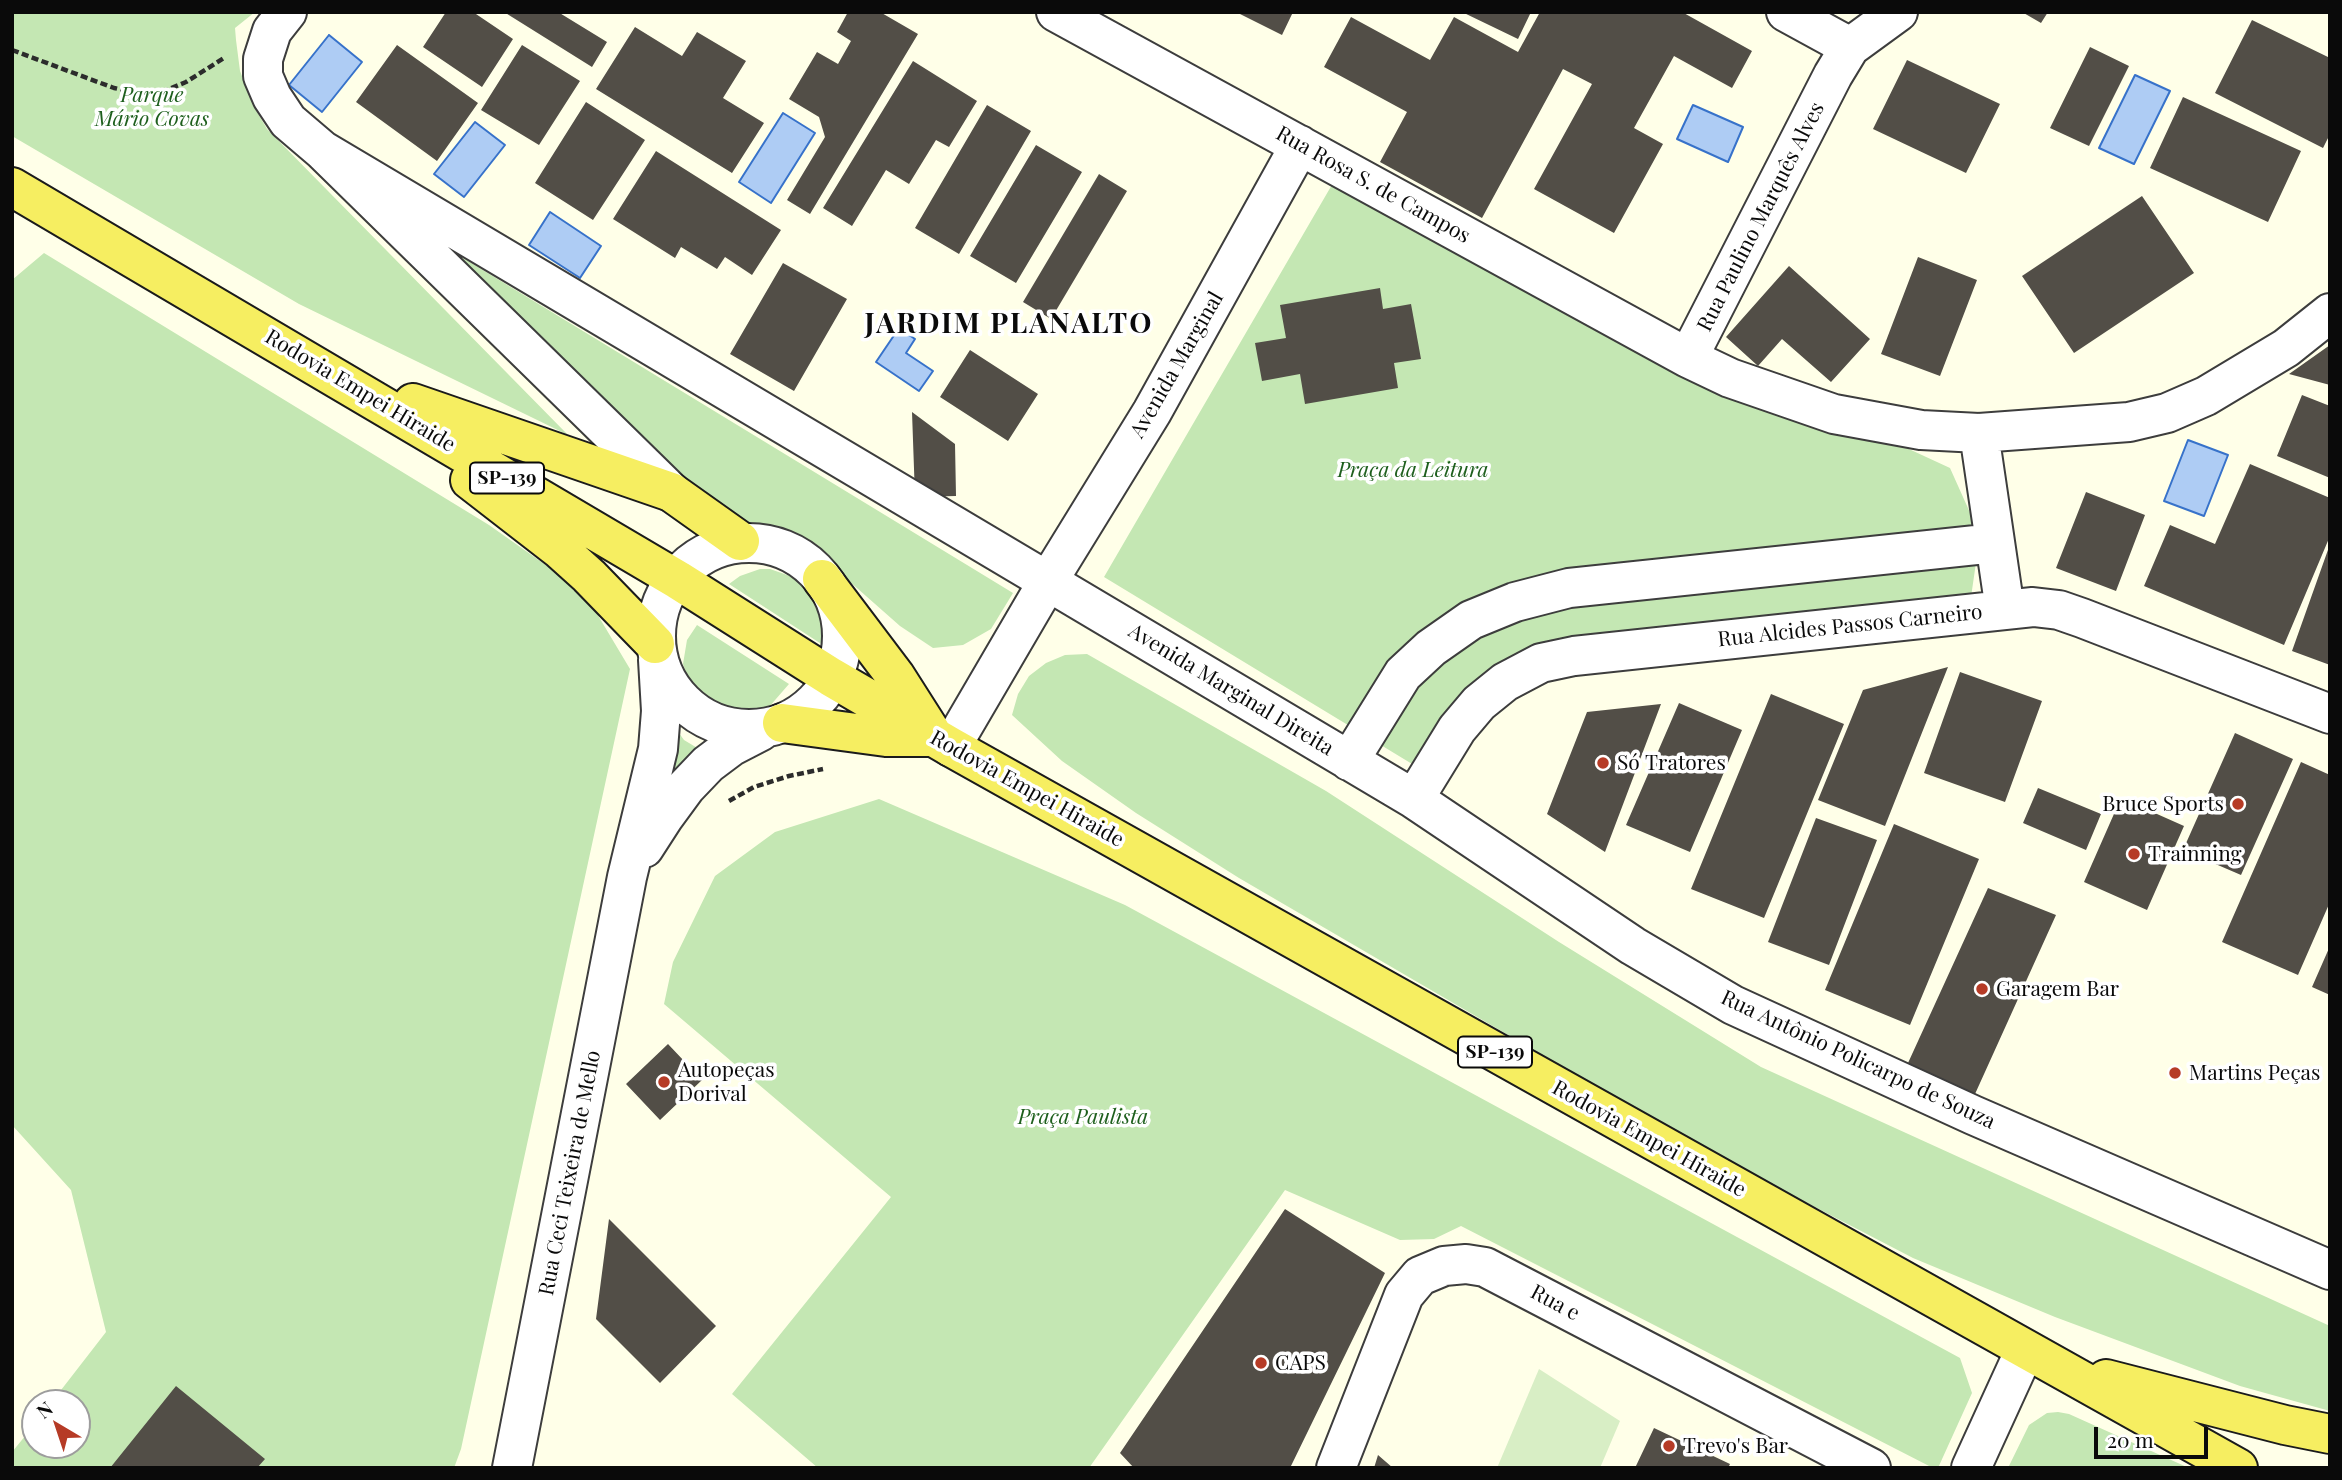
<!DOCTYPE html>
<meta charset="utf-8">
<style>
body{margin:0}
#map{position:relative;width:2342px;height:1480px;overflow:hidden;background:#ffffe8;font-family:"Playfair Display",serif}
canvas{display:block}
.frame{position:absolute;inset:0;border:14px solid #0a0a0a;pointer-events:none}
.north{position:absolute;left:21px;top:1389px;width:70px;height:70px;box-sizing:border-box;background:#fff;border:2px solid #9d9d9d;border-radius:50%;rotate:321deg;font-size:19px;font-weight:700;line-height:28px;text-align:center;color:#0a0a0a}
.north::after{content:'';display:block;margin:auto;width:24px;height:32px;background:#b63b26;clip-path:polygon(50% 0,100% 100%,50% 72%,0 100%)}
.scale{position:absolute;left:2094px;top:1427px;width:114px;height:32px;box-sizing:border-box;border:4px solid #0a0a0a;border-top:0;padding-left:9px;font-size:21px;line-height:24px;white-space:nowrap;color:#0a0a0a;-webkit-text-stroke:5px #fff;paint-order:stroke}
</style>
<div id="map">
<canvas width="2342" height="1480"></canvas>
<div class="frame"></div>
<div class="north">N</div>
<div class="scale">20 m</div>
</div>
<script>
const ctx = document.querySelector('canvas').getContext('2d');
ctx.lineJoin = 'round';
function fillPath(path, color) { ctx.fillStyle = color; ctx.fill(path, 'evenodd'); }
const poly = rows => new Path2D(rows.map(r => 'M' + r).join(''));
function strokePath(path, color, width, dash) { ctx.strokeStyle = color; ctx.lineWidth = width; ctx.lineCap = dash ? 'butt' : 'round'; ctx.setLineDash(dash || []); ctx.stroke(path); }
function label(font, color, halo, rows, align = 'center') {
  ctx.font = font + ' "Playfair Display",serif'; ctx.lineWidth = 7; ctx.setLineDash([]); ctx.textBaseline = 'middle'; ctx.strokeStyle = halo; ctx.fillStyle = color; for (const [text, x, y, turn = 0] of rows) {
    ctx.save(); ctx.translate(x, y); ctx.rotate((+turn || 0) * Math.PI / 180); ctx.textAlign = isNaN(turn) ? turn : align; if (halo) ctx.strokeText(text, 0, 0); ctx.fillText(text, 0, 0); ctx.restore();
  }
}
fillPath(poly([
 [12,12,255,12,235,28,236,40,240,71,253,105,267,129,568,435,299,304,12,136],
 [1333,183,1950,468,1980,535,1970,604,1576,640,1422,770,1104,577],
 [445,247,1013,593,991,629,963,645,933,648,900,626,849,581,816,544,778,526,747,522,684,480],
 [44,253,489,525,584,592,630,669,461,1449,454,1468,12,1468,12,1452,35,1424,35,1445,77,1445,77,1403,51,1403,106,1332,71,1190,12,1125,12,280],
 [760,569,770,569,790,576,800,581,814,595,829,621,829,633,826,647,729,584,740,576],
 [697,625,789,684,769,707,747,716,725,713,710,706,702,700,690,684,683,664,687,640],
 [1087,654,1326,791,1559,942,1761,1067,2330,1326,2330,1411,2240,1386,2055,1317,1913,1258,1707,1151,1239,878,1136,813,1062,761,1012,715,1018,694,1029,676,1046,663,1065,655],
 [676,729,684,740,699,749,661,808],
 [879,799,1125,905,1960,1358,1972,1393,1938,1468,1933,1468,1461,1226,1434,1239,1400,1240,1285,1190,1089,1468,818,1468,732,1394,891,1197,664,1004,673,962,715,876,775,832],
 [2058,1412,2069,1414,2189,1468,2008,1468,2029,1425,2047,1413]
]), '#c4e7b3');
fillPath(poly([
 [1539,1369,1620,1421,1600,1468,1497,1468]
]), '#d8eec5');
const water = poly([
 [329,35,362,62,322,112,289,85,329,35],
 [2135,75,2170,91,2134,164,2099,148,2135,75],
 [1693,105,1743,127,1728,162,1677,139,1693,105],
 [783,113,815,133,771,203,739,182,783,113],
 [475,122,505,145,464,197,434,174,475,122],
 [550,212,601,246,580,278,529,245,550,212],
 [899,328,915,339,906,353,933,371,919,391,876,362,899,328],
 [2188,440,2228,455,2204,516,2164,501,2188,440]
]);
fillPath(water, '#aeccf4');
strokePath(water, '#3772ca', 2);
fillPath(poly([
 [446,12,473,12,513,39,482,87,423,47],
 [504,12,558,12,607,42,592,67],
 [848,12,880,12,918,34,810,214,787,200,825,137,819,117,789,99,817,52,838,64,851,41,837,32],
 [1236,12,1293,12,1282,35],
 [1462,12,1531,12,1518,39],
 [1540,12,1682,12,1752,51,1732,88,1674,56,1634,128,1663,144,1614,233,1534,189,1592,84,1563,69,1482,218,1380,162,1407,112,1324,67,1351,17,1430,60,1454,17,1518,52],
 [2022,12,2048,12,2041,23],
 [2252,20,2330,58,2330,134,2323,148,2215,93],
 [635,27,682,56,697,32,746,61,723,98,764,123,732,173,596,89],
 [397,45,478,103,437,161,356,102],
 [522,45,580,81,539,145,481,110],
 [2090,47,2129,66,2089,146,2050,128],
 [1907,60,2000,104,1966,173,1873,129],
 [913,61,977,101,949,147,936,140,909,184,886,170,852,226,823,208],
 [2183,97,2301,151,2268,222,2150,168],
 [586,102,645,140,593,220,535,183],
 [987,105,1031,131,959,254,915,228],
 [1036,145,1082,172,1016,283,970,256],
 [656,151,781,230,752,275,725,257,717,269,681,247,675,258,613,219],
 [1099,174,1127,191,1051,319,1023,302],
 [2142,196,2194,273,2074,353,2022,276],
 [1918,257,1977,280,1940,376,1881,354],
 [783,263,847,299,794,391,730,354],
 [1789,266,1870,339,1831,382,1782,339,1758,366,1726,337],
 [1380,288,1383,309,1411,304,1421,359,1394,363,1398,388,1305,404,1300,374,1262,381,1255,343,1286,338,1280,305],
 [2330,345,2330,385,2289,374],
 [970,350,1038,394,1008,441,940,397],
 [2302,395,2330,406,2330,478,2277,456],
 [912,412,955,444,956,496,915,497],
 [2250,464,2330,498,2330,536,2284,645,2144,586,2170,525,2215,544],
 [2086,492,2145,515,2116,591,2056,568],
 [2329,547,2330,547,2330,665,2292,651],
 [1948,667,1885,826,1818,800,1863,690],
 [1960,672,2042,701,2005,802,1924,773],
 [1771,694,1844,724,1764,918,1691,889],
 [1679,703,1742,730,1690,852,1626,825],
 [1661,704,1605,852,1547,814,1587,712],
 [2235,733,2293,759,2241,875,2183,850],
 [2301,762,2330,775,2330,902,2298,975,2222,942],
 [2038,788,2101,814,2086,850,2023,823],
 [2121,798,2184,826,2147,910,2084,882],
 [1816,818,1877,840,1829,965,1768,942],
 [1894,824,1979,859,1910,1025,1825,990],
 [1988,888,2056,915,1975,1094,1908,1063],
 [2330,946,2330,995,2312,987],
 [668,1044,702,1080,660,1120,626,1084],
 [1285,1209,1385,1273,1290,1468,1134,1468,1120,1453],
 [609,1219,716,1326,660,1383,596,1319],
 [176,1386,265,1459,257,1468,110,1468],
 [1654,1428,1730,1464,1728,1468,1635,1468],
 [1378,1455,1393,1468,1374,1468]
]), '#524e47');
const street = poly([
 [287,12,272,31,263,59,263,76,272,97,288,121,322,150,671,492],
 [1056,12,1688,358,1730,378,1834,414,1921,430,1979,433,2129,422,2167,413,2206,396,2286,348,2330,313],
 [1786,12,1850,47],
 [322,150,1414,799,1633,946,1733,1005,1973,1115,2330,1270],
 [1688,358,1833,75,1850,47,1898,12],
 [1979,433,2005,610],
 '656 636a93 93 0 1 1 186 0a93 93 0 1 1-186 0Z',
 [951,747,1048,581,1152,412,1300,145],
 [1349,761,1403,674,1431,648,1471,620,1515,602,1569,588,1995,543],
 [1414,799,1457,729,1479,703,1505,682,1541,663,1574,656,2033,607,2059,610,2082,618,2330,714],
 [644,848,664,817,686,787,708,764,732,746,761,731],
 [512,1468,627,877,658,749,661,711,658,660],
 [1336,1468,1404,1295,1420,1276,1444,1266,1466,1264,1485,1267,1871,1468],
 [1971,1468,2025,1350]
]);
const primary = poly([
 [12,187,678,580,831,677,951,747,2238,1468],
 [413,403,671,492,740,541],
 [470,480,559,549,589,576,655,644],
 [822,579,896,677,931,732],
 [782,723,886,737,932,737],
 [2106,1379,2285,1425,2330,1434]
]);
strokePath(street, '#3d3d3d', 42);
strokePath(primary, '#1b1b1b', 42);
strokePath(poly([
 [12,50,114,88,146,95,162,92,186,82,224,58],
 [729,801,754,787,789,776,823,769]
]), '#2c2c2c', 4.5, [7, 3.5]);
strokePath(street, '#fff', 38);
strokePath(primary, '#f6ee61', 38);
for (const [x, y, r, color] of [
 [1603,763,7,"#b63b26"],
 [2238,804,7,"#b63b26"],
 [2134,854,7,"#b63b26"],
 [1982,989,7,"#b63b26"],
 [2175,1073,7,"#b63b26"],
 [664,1082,7,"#b63b26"],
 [1261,1363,7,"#b63b26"],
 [1669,1446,7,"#b63b26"]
]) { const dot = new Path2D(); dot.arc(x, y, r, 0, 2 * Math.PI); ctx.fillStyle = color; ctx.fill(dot); strokePath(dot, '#fff', 2.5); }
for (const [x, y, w] of [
 [507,478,74],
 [1495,1052,74]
]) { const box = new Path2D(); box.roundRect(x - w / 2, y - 15.5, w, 31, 5); ctx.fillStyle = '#fff'; ctx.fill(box); strokePath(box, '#0a0a0a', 2); }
label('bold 19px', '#0a0a0a', null, [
 ["SP-139",507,478],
 ["SP-139",1495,1052]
]);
label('italic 21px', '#1e5f1d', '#fff', [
 ["Parque",152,95],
 ["Mário Covas",152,119],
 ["Praça da Leitura",1413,470],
 ["Praça Paulista",1083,1117]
]);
label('21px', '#0a0a0a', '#fff', [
 ["Rua Rosa S. de Campos",1373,185,29],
 ["Rua Paulino Marquês Alves",1761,217,-63],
 ["Avenida Marginal",1177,365,-60],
 ["Rodovia Empei Hiraide",360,391,31],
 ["Rua Alcides Passos Carneiro",1850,626,-6],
 ["Avenida Marginal Direita",1231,690,31],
 ["Rodovia Empei Hiraide",1027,789,29],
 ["Rua Antônio Policarpo de Souza",1858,1060,25],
 ["Rodovia Empei Hiraide",1649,1139,29],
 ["Rua Ceci Teixeira de Mello",570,1173,-79],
 ["Rua e",1555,1303,28]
]);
label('21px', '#0a0a0a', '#fff', [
 ["Só Tratores",1617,763],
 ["Bruce Sports",2224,804,"right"],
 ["Trainning",2148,854],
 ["Garagem Bar",1996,989],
 ["Autopeças",678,1070],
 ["Dorival",678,1094],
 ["Martins Peças",2189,1073],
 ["CAPS",1275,1363],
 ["Trevo's Bar",1683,1446]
], 'left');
ctx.letterSpacing = '2px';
label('bold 28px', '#0a0a0a', '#fff', [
 ["JARDIM PLANALTO",1009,324]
]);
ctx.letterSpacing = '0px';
</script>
